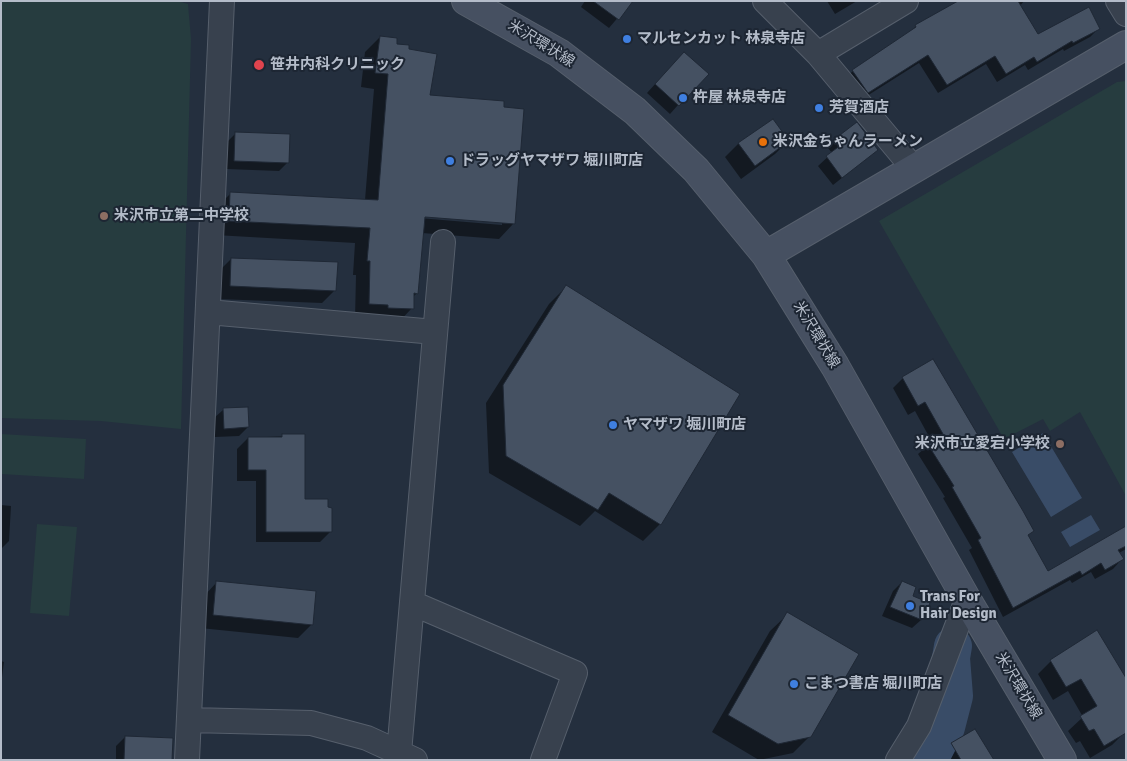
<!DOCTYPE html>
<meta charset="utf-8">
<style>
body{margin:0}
#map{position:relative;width:1127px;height:761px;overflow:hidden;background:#242f3e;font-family:Signika,sans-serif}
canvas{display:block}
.frame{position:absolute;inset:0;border:2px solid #b4bcc9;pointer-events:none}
</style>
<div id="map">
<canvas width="1127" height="761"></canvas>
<div class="frame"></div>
</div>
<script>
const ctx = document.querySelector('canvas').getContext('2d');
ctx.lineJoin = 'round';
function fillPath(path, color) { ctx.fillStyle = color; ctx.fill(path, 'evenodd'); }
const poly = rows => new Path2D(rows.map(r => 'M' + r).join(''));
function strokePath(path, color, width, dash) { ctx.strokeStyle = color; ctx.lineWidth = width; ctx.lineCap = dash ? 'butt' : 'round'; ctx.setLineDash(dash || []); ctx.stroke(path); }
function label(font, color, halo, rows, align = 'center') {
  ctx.font = font + ' Signika,"Noto Sans JP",sans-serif'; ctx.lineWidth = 4; ctx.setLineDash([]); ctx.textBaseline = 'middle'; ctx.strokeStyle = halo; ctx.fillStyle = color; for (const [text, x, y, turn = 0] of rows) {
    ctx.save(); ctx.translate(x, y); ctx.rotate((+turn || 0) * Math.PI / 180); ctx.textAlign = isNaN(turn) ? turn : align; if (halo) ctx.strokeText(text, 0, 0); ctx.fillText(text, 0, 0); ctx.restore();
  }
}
fillPath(poly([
 [1,1,177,1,188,4,191,39,181,429,101,421,1,418],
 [1126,81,1126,496,1080,412,1050,431,1043,419,1004,439,879,221,1117,82],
 [1,434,86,439,84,479,1,474],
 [37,524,77,527,69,616,30,613]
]), '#263c3f');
fillPath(poly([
 [1043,433,1082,498,1051,517,1012,452],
 [1091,515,1100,530,1070,547,1061,532]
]), '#394c67');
fillPath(poly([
 [585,1,632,1,609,28,581,7],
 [827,1,857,1,835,14],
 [977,1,1024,1,1020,6,1038,36,1099,28,1090,37,1064,51,1063,49,1028,70,1025,65,997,82,986,64,938,93,919,63,859,101,844,79,853,71,908,34,916,26],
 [380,37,408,50,428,96,513,224,499,239,422,233,417,293,413,297,412,308,398,323,355,319,356,275,353,275,355,243,215,235,216,208,231,193,365,200,374,89,361,87,365,52],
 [419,216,502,222,502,225,419,218],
 [675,62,678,105,670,114,647,93],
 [773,120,788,141,775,154,741,179,725,157,738,144],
 [236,133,288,162,279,171,226,169,227,142],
 [837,139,877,150,833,185,818,166,832,153,828,148],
 [231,259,335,290,322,303,217,299,218,272],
 [566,287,660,524,643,541,595,511,580,526,489,473,486,403,549,304],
 [933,361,1032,531,1027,536,1048,573,1126,527,1126,549,1119,553,1122,559,1113,569,1095,579,1091,572,1072,583,1070,580,1003,617,969,550,972,548,943,498,945,497,918,454,932,442,915,411,908,415,893,388,903,378],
 [223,410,248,427,239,436,215,437,214,418],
 [304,435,304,500,331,531,320,542,256,542,256,481,237,481,237,449,248,438],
 [1,505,11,506,9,541,1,549],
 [217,582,311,625,298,638,200,628,204,596],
 [902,582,911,596,928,603,921,620,912,628,882,616,893,591],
 [788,614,810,736,793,753,759,760,712,732,770,631],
 [1097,632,1122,735,1112,745,1090,758,1080,741,1076,743,1068,731,1083,717,1068,691,1053,700,1038,674,1051,661],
 [1,661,4,662,1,685],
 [974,730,992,760,947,760,943,753,952,744],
 [125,737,171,760,116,760,116,746]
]), '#0007');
strokePath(poly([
 [929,760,946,727,954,696,951,658,953,646]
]), '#394c67', 38);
const building = poly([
 [593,1,633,1,619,20,593,1],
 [958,1,1018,1,1038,34,1089,7,1100,29,1073,43,1072,41,1037,62,1034,57,1006,74,995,56,947,85,928,55,868,93,852,70,916,27,915,25,958,1],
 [380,36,397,38,397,44,409,45,409,49,437,54,430,95,504,101,504,107,524,109,515,224,425,217,418,294,414,293,414,309,388,308,388,305,369,304,370,261,367,261,370,228,229,221,230,192,378,200,388,74,375,73,380,36],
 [684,52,709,74,679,106,655,84,684,52],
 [773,119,789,141,755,166,738,143,773,119],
 [857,122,878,150,842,178,826,156,841,145,836,138,857,122],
 [235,132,290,134,289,163,234,161,235,132],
 [231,258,338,262,336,291,230,286,231,258],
 [566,285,740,394,661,525,609,493,598,510,506,456,503,385,566,285],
 [933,359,1023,511,1034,531,1028,535,1048,571,1126,526,1126,546,1118,550,1124,559,1105,570,1101,563,1082,575,1080,571,1013,608,978,540,981,538,952,487,954,486,927,443,943,434,925,402,918,406,902,377,933,359],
 [248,407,249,427,224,429,223,408,248,407],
 [282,434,305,434,305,499,328,499,328,507,332,508,332,532,266,532,266,470,248,470,248,437,282,437,282,434],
 [216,581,316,591,313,625,213,615,216,581],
 [902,581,916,587,913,596,930,603,922,620,890,607,902,581],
 [787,612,859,654,811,737,778,744,728,715,787,612],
 [1097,630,1126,678,1126,733,1104,746,1094,729,1089,731,1080,716,1097,706,1081,679,1066,687,1050,660,1097,630],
 [975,729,994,760,961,760,951,743,975,729],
 [125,736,173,738,172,760,124,760,125,736]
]);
fillPath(building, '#455162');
strokePath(building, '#1f2835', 1);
const street = poly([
 [765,1,818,54,914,169],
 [1118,1,1126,14],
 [818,54,906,1],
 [208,312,435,332],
 [412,603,575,673,543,760],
 [190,720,311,723,367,738,415,760],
 [399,753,443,242],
 [187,760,222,1],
 [898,760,919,726,967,600]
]);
const secondary = poly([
 [466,1,559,53,635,111,696,170,766,255,835,366,967,600,1062,760],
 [766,255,1126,45]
]);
strokePath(street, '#565f6c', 26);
strokePath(secondary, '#565f6c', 30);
strokePath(street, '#38414e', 24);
strokePath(secondary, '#465061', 28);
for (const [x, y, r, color] of [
 [627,39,5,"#3f7fe0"],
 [259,65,6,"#e0444e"],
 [683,98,5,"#3f7fe0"],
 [819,108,5,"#3f7fe0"],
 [763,142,5,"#e8710a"],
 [450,161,5,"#3f7fe0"],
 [104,216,5,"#8d6e63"],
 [613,425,5,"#3f7fe0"],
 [1060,444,5,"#8d6e63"],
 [910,606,5,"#3f7fe0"],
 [794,684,5,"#3f7fe0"]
]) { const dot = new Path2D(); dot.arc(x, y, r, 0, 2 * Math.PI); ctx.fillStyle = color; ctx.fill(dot); strokePath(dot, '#1d2633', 2); }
label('bold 15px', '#b4bcc9', '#1d2633', [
 ["マルセンカット 林泉寺店",637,39],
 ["笹井内科クリニック",270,65],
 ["杵屋 林泉寺店",693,98],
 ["芳賀酒店",829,108],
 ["米沢金ちゃんラーメン",773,142],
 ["ドラッグヤマザワ 堀川町店",460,161],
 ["米沢市立第二中学校",114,216],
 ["ヤマザワ 堀川町店",623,425],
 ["米沢市立愛宕小学校",1050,444,"right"],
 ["Trans For",920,597],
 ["Hair Design",920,614],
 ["こまつ書店 堀川町店",804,684]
], 'left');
label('15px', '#b4bcc9', '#1d2633', [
 ["米沢環状線",541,44,32],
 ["米沢環状線",816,335,59],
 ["米沢環状線",1018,686,59]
]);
</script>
